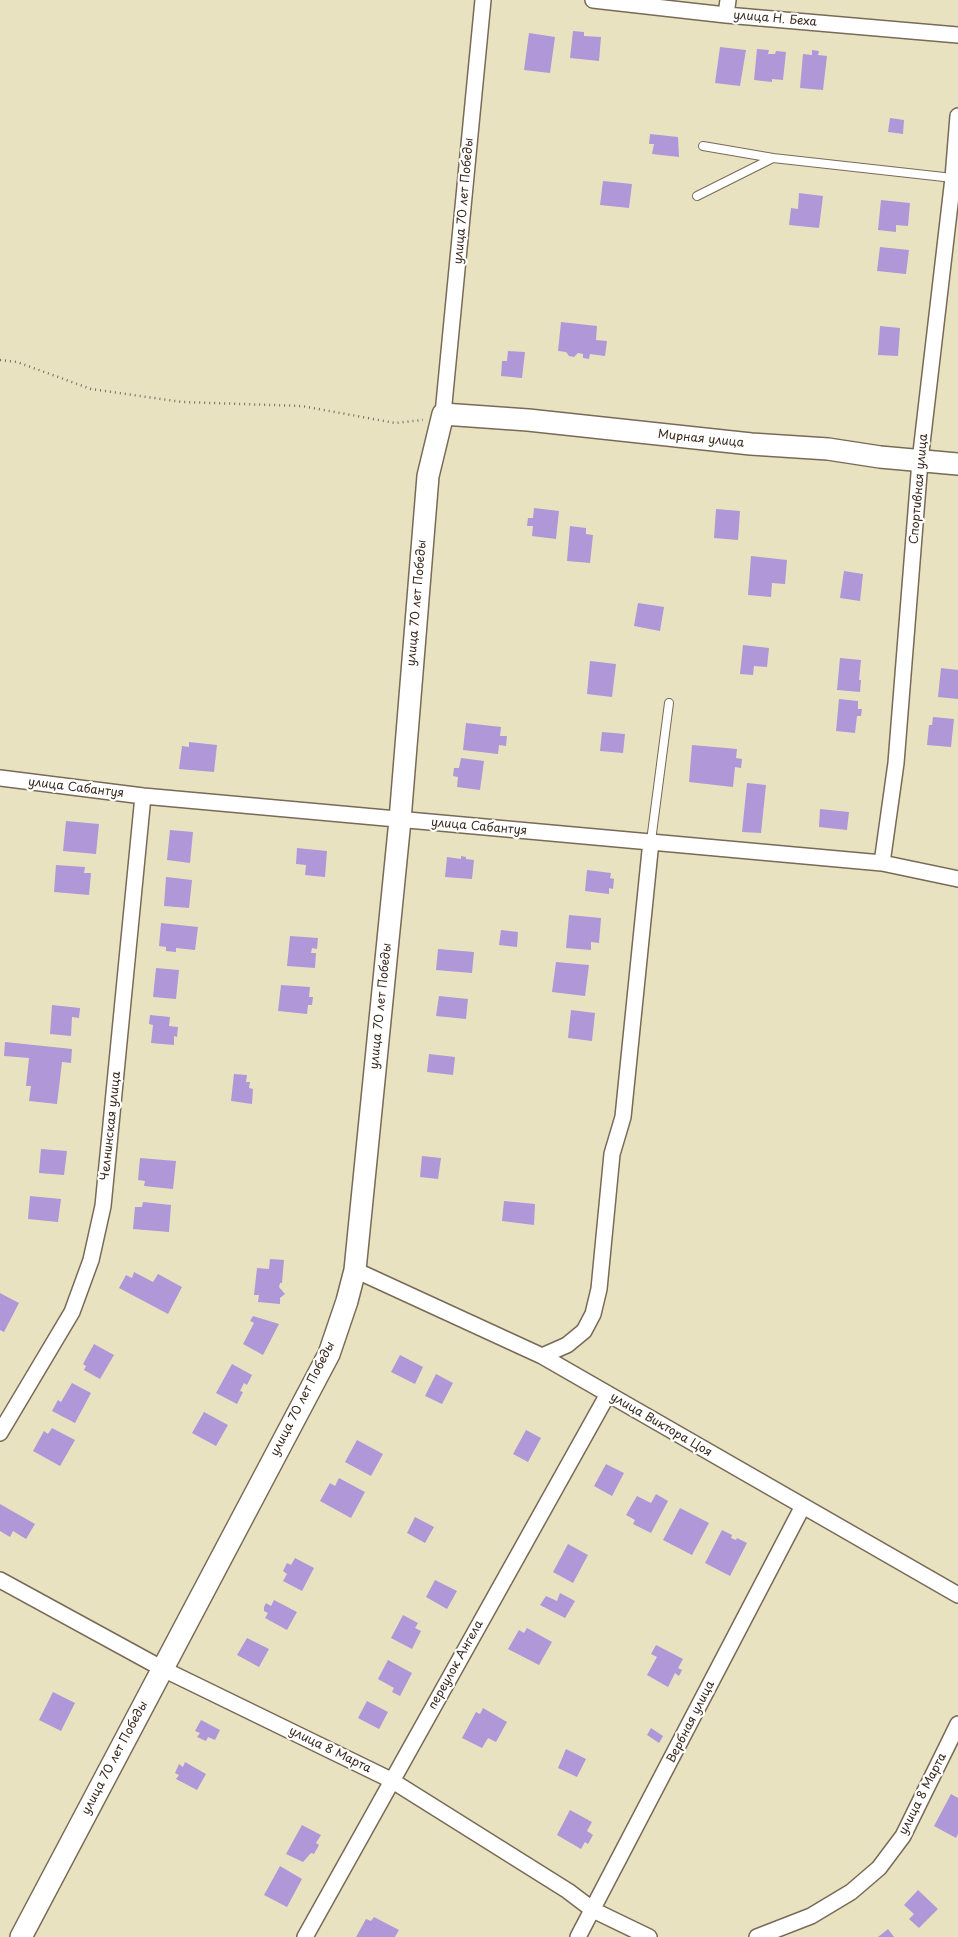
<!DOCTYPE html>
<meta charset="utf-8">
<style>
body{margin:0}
canvas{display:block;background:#e9e2c1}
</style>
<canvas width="958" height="1937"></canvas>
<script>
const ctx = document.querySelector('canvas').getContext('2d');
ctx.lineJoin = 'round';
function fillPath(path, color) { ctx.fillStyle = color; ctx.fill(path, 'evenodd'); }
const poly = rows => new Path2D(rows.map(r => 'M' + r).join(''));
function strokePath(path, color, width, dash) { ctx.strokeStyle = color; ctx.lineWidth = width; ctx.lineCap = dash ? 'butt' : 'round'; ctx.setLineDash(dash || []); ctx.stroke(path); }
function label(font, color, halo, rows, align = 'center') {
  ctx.font = font + ' "Playpen Sans",sans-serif'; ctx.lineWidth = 4.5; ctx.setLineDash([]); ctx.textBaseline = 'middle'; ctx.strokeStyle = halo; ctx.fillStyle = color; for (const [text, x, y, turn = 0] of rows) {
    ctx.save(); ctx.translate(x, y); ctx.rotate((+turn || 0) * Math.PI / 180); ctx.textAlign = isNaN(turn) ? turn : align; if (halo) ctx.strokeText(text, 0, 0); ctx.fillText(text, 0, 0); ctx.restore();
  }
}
fillPath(poly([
 [573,31,584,32,584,36,601,37,599,61,570,58],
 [529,33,555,37,550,73,524,70],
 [720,47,746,50,740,86,715,83],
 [757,49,769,50,768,54,775,54,776,51,786,52,783,80,772,79,772,82,754,80],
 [812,50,819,51,818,55,827,56,823,90,800,88,803,54,812,55],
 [890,118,904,120,903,134,888,132],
 [650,134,678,137,679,157,652,154,654,144,649,144],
 [603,181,632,184,629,208,600,205],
 [799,193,823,196,819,228,789,225,791,208,798,209],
 [881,200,910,203,908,226,896,225,896,232,878,230],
 [880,247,909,250,906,274,877,271],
 [561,322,597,326,596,340,607,341,605,356,590,354,589,359,583,358,583,354,578,353,574,357,569,356,566,352,558,351],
 [880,326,900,328,898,356,878,355],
 [508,351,525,352,522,378,501,376,502,361,507,361],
 [534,508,559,511,556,539,532,536,533,526,527,526,528,518,533,518],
 [716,509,740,511,738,540,714,538],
 [570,526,586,528,586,534,593,535,590,563,567,561],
 [751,556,787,560,785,584,772,583,771,597,748,595],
 [844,571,863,574,860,601,840,598],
 [638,603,664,607,660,631,634,626],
 [743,645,769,648,767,667,754,666,753,675,740,674],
 [840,658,861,660,859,680,861,680,860,692,837,690],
 [590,661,616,664,612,697,587,694],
 [941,668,958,670,958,699,938,697],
 [839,699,858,701,858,709,862,709,861,716,857,716,855,733,836,731],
 [933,717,954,719,951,747,927,745,929,725,932,725],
 [466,723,501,727,500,736,507,736,506,746,499,745,498,754,463,750],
 [602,732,625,734,623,753,600,751],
 [189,742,217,745,214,772,179,769,182,746,189,747],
 [692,745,737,749,736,758,742,759,741,768,735,767,733,787,689,782],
 [461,758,484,761,480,790,457,787,458,777,453,776,454,768,459,768],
 [747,783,766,785,761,833,742,832],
 [820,809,849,812,847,830,819,827],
 [66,821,99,824,96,854,63,851],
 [170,830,193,832,190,863,167,860],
 [297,848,327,851,325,877,305,875,306,865,296,864],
 [461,856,466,857,466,859,474,860,472,879,445,877,447,857,461,859],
 [56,865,85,867,84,873,91,873,89,895,54,892],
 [587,870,611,873,610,878,614,879,613,889,609,888,609,894,585,891],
 [166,877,192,880,189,908,164,906],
 [569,915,601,918,599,943,591,942,591,950,566,948],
 [161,923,198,927,195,950,176,948,176,952,166,951,166,947,159,946],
 [501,930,518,932,517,947,499,945],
 [290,936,318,938,317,949,312,948,311,953,316,953,315,968,287,966],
 [438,949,474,952,472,973,436,970],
 [556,962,589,965,585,996,552,992],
 [156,968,179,970,176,999,153,997],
 [281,985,310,987,309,997,313,997,312,1005,308,1005,307,1014,278,1011],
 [439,996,468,999,466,1019,436,1016],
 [52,1005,80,1008,79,1018,72,1017,71,1036,50,1034],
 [571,1010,595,1013,592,1041,568,1038],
 [150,1015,170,1017,169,1026,178,1027,177,1037,174,1036,174,1045,151,1043,153,1025,149,1024],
 [5,1042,72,1049,71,1063,62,1062,57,1104,29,1101,31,1086,26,1086,29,1058,4,1056],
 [429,1054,455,1057,453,1075,427,1072],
 [234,1074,247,1075,246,1082,250,1082,249,1088,253,1089,252,1104,231,1101],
 [41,1149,67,1151,64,1175,39,1173],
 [422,1156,441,1158,438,1179,420,1177],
 [140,1158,176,1161,173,1189,144,1186,145,1181,138,1180],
 [30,1196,61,1199,58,1222,28,1219],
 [504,1201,535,1204,534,1225,502,1221],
 [143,1202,171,1205,169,1232,133,1229,135,1207,142,1207],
 [270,1259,284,1260,282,1283,280,1283,279,1287,285,1294,280,1298,280,1304,258,1302,259,1295,254,1295,257,1268,269,1269],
 [134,1272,153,1282,158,1274,182,1287,168,1314,119,1288,126,1275,132,1278],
 [0,1293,19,1303,4,1332,0,1330],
 [253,1316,279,1324,263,1355,243,1344,254,1323,250,1321],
 [94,1344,114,1355,100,1379,84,1370,86,1366,83,1364],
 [400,1355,423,1367,415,1384,391,1372],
 [232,1364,252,1375,247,1385,244,1383,240,1391,243,1392,237,1404,216,1393],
 [436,1374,453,1383,442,1404,425,1396],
 [72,1383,91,1393,75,1423,52,1411,58,1400,61,1402],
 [204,1412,228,1425,216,1446,192,1433],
 [52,1428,75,1440,60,1466,33,1451,44,1431,48,1434],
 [526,1430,541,1438,528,1462,513,1454],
 [357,1440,383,1454,371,1476,345,1462],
 [606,1464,624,1473,612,1496,594,1486],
 [339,1478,365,1492,351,1518,320,1501,330,1483,335,1486],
 [656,1494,668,1501,651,1533,633,1524,635,1520,626,1515,637,1496,651,1503],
 [0,1504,35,1524,26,1539,13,1531,10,1537,0,1531],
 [680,1508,709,1523,692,1555,663,1540],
 [415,1517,434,1527,425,1543,407,1533],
 [722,1530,732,1535,731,1538,736,1540,737,1538,747,1543,730,1576,705,1563],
 [568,1544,588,1555,573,1583,553,1572],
 [295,1558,314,1568,302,1591,283,1581,287,1574,283,1571,287,1563,291,1565],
 [435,1580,457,1591,447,1609,426,1597],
 [560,1593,575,1601,565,1618,540,1605,546,1596,557,1601],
 [274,1600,297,1612,287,1630,265,1618,268,1613,264,1611,264,1607,266,1603,271,1606],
 [403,1615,418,1623,415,1628,421,1631,412,1649,391,1638],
 [527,1628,552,1642,539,1665,508,1649,519,1630,524,1633],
 [247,1638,269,1649,259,1667,237,1655],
 [656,1645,683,1659,678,1668,682,1670,679,1676,675,1673,668,1687,647,1675,657,1657,651,1654],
 [388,1660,412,1673,400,1696,392,1692,394,1688,378,1679],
 [53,1692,75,1703,61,1731,39,1720],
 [367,1701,388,1712,379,1729,358,1718],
 [483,1708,507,1722,496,1742,488,1738,482,1748,462,1738,476,1712,480,1714],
 [201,1720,220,1730,215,1740,208,1737,206,1741,197,1737,200,1733,195,1731],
 [651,1728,663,1736,659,1743,647,1735],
 [566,1749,586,1759,577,1777,558,1768],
 [185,1762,206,1774,197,1790,176,1779,179,1775,175,1773,179,1764,183,1767],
 [951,1794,958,1798,958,1834,956,1838,934,1826],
 [570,1810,592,1822,587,1831,593,1835,588,1844,585,1842,581,1849,557,1835],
 [302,1825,321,1835,316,1843,319,1845,314,1854,311,1853,303,1862,286,1854],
 [280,1866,302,1879,287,1907,264,1895],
 [918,1890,938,1909,919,1928,909,1919,914,1914,904,1905],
 [374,1917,399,1930,395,1937,356,1937,366,1919,371,1921],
 [888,1929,894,1937,878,1937]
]), '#af97d8');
const lane = poly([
 [703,146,773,158],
 [697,196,773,158,953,178],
 [651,841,669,703]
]);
const street = poly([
 [593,0,726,15,958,35],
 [726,15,728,0],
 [443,414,483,0],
 [0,778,143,796,882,863,958,879],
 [882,863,896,763,920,461,953,178,958,116],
 [355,1270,542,1356,958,1595],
 [542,1356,567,1345,584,1331,593,1314,599,1289,612,1154,623,1117,651,841],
 [0,1433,72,1312,91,1260,103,1206,143,796],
 [0,1580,163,1669,391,1780,568,1891,593,1910,649,1937],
 [305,1937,608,1394],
 [578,1937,803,1506],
 [757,1937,811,1916,851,1892,879,1868,903,1836,958,1724]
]);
const secondary = poly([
 [21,1937,329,1354,347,1301,355,1270,400,820,428,476,443,414,528,420,751,444,828,449,880,457,958,464]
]);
strokePath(lane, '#786a57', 10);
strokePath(street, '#786a57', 18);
strokePath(secondary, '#786a57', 24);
strokePath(poly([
 [0,360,17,362,91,389,182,402,302,406,395,423,423,420]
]), '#786a57', 2.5, [1, 4]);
strokePath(lane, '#fff', 8);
strokePath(street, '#fff', 15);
strokePath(secondary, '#fff', 21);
label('12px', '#3b2a1e', '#fff', [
 ["улица Н. Беха",775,19,5],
 ["улица 70 лет Победы",464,201,-85],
 ["Мирная улица",701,439,6],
 ["Спортивная улица",919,489,-85],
 ["улица 70 лет Победы",417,603,-85],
 ["улица Сабантуя",76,788,7],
 ["улица Сабантуя",479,827,5],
 ["улица 70 лет Победы",381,1006,-84],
 ["Челнинская улица",111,1126,-84],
 ["улица 70 лет Победы",303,1399,-63],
 ["улица Виктора Цоя",661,1425,30],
 ["переулок Ангела",456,1665,-61],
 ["Вербная улица",691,1722,-63],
 ["улица 8 Марта",330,1750,26],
 ["улица 70 лет Победы",115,1758,-62],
 ["улица 8 Марта",923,1794,-63]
]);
</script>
